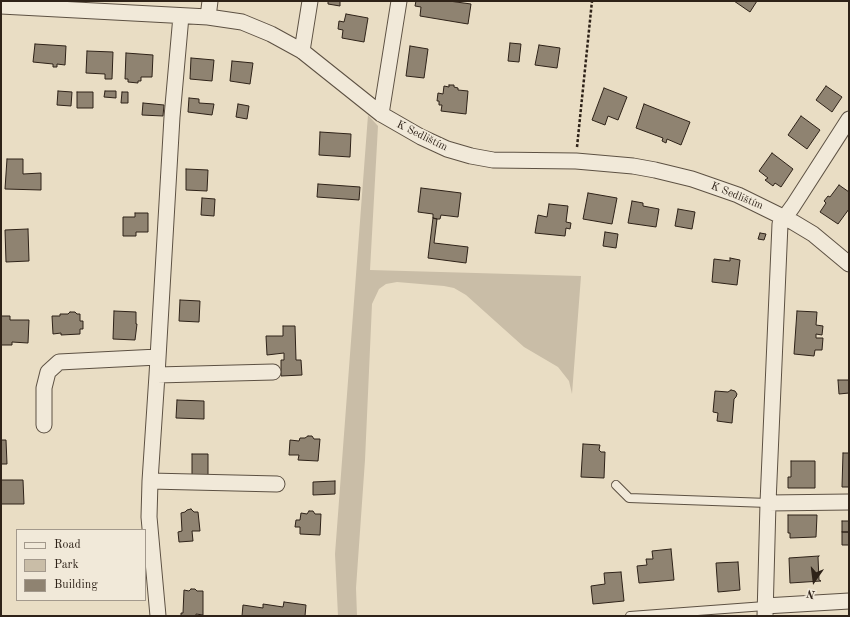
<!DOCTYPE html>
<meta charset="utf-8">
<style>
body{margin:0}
#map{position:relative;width:850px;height:617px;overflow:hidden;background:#e9ddc4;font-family:"Old Standard TT",serif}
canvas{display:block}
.frame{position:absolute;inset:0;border:2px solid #2e2218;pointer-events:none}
.legend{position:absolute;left:16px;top:529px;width:130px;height:72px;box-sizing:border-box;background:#f1e9d9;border:1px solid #a3998c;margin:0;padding:5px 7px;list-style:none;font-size:12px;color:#2e2218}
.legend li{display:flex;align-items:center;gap:8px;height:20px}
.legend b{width:20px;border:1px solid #a3998c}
.north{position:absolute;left:794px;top:561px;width:40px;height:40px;-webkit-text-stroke:3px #f1e9d9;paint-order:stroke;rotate:194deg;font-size:11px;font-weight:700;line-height:16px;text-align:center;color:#2e2218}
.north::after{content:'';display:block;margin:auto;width:14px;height:18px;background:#2e2218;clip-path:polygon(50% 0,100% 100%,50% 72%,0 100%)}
</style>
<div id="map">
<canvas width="850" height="617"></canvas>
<div class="frame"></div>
<ul class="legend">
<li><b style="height:5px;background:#f1e9d9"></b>Road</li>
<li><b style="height:11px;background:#c9bda7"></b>Park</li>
<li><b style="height:11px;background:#8f8371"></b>Building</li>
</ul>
<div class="north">N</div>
</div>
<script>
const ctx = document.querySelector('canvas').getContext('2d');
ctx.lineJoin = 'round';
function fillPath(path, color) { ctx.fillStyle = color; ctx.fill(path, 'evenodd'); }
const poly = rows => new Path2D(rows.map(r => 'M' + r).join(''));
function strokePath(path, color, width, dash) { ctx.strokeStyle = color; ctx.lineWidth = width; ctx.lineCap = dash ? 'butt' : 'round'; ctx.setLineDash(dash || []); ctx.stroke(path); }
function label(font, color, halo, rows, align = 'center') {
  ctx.font = font + ' "Old Standard TT",serif'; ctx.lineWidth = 3.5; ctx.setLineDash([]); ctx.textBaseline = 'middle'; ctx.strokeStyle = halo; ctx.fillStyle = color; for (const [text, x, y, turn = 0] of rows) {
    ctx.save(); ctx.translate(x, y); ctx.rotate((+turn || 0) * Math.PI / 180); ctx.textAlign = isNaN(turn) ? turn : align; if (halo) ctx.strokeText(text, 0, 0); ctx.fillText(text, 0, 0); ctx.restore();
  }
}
fillPath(poly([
 [368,115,378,126,370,270,581,276,572,394,569,381,558,367,524,347,466,295,454,288,444,286,397,282,386,284,379,289,372,304,365,460,356,588,357,616,338,616,335,554]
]), '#c9bda7');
const building = poly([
 [328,1,340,1,340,6,328,4,328,1],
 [416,1,449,1,471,4,468,24,420,16,421,7,415,6,416,1],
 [734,1,757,1,750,12,734,1],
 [346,14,368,18,364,42,342,38,343,30,338,29,339,21,344,22,346,14],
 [510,43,521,44,519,62,508,61,510,43],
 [35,44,66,46,65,65,57,64,57,67,53,67,53,64,33,62,35,44],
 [539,45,560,48,557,68,535,65,539,45],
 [410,46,428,49,424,78,406,76,410,46],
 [87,51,113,52,112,79,105,79,105,74,86,73,87,51],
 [126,53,153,55,152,77,141,77,141,81,138,81,138,83,128,82,128,79,125,79,126,53],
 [191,58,214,60,212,81,190,79,191,58],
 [232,61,253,63,250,84,230,81,232,61],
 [449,85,454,85,454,87,458,88,458,90,468,91,466,114,441,111,442,105,439,105,439,101,437,101,438,93,443,94,444,86,449,87,449,85],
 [826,86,842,97,832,112,816,100,826,86],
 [604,88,627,97,618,120,608,116,605,125,592,120,604,88],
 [58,91,72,92,71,106,57,105,58,91],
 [105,91,116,91,116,98,104,97,105,91],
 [77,92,93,92,93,108,77,108,77,92],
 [122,92,128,92,128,103,121,103,122,92],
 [189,98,199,99,199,103,214,104,212,115,188,112,189,98],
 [143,103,164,105,163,116,142,115,143,103],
 [238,104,249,106,247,119,236,117,238,104],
 [644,104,690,122,681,145,667,139,666,143,662,141,663,138,636,128,644,104],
 [801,116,820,130,807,149,788,135,801,116],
 [320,132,351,134,350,157,319,155,320,132],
 [772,153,793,169,781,187,775,183,773,186,765,180,768,178,759,171,772,153],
 [7,159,23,159,23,174,41,173,41,190,5,189,7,159],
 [186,169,208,170,207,191,186,190,186,169],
 [318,184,360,187,359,200,317,197,318,184],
 [839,185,849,192,849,209,838,224,820,212,826,203,824,201,828,196,830,197,839,185],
 [421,188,461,193,458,217,441,215,440,219,437,219,433,218,433,214,418,212,421,188],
 [588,193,617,198,612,224,583,219,588,193],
 [202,198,215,199,214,216,201,215,202,198],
 [632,201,643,203,643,206,659,209,656,227,628,223,632,201],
 [549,204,568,206,566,222,571,223,570,229,566,228,565,236,535,233,538,215,547,217,549,204],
 [678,209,695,212,692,229,675,226,678,209],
 [135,213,148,213,148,232,136,232,136,236,123,236,123,217,135,217,135,213],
 [433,218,437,219,434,243,468,247,466,263,428,258,433,218],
 [28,229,29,261,6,262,5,230,28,229],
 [605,232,618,234,616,248,603,246,605,232],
 [760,233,766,234,764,240,758,239,760,233],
 [730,258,740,260,737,285,712,282,714,259,730,261,730,258],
 [180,300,200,301,199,322,179,321,180,300],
 [114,311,136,312,136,324,137,324,135,340,113,339,114,311],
 [797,311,817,312,816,325,823,326,822,335,816,334,816,338,823,338,822,350,815,350,814,356,794,354,797,311],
 [70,312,75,312,77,314,80,314,80,321,83,321,83,329,80,329,80,334,61,335,61,333,53,334,52,316,60,316,60,314,68,314,70,312],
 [1,316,10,316,10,320,29,320,28,343,12,342,12,345,1,345,1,316],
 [283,326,295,326,296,360,301,360,302,375,281,376,281,360,284,360,284,353,267,355,266,336,283,336,283,326],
 [838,380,849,380,849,393,839,394,838,380],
 [731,390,735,391,737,394,736,397,734,399,732,423,717,421,718,413,713,412,715,391,728,392,731,390],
 [177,400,204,401,204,419,176,418,177,400],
 [308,436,312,436,314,439,320,439,318,461,298,460,299,455,289,455,290,440,299,441,300,438,305,438,308,436],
 [1,440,6,440,7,464,1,464,1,440],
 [583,444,600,445,599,450,601,452,605,452,604,478,581,477,583,444],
 [843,453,849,453,849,487,842,487,843,453],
 [192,454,208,454,208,475,192,475,192,454],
 [791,461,815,461,815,488,788,488,788,477,791,477,791,461],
 [1,480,23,480,24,504,1,504,1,480],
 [335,481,335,494,313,495,313,482,335,481],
 [191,509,194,512,198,512,200,531,192,531,193,541,179,542,178,532,182,531,181,513,185,512,187,510,191,509],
 [309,511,313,511,315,514,321,514,320,535,300,534,300,527,295,527,296,520,300,520,301,513,307,514,309,511],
 [788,515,817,515,816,537,790,538,790,533,788,533,788,515],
 [842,521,849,521,849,532,842,532,842,521],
 [842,532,849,532,849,545,842,545,842,532],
 [671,549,674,580,639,583,637,566,647,565,646,559,653,559,652,551,671,549],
 [819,556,818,557,819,580,821,581,790,583,789,558,819,556],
 [738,562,740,590,718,592,716,563,738,562],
 [621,572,624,601,593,604,591,586,605,584,604,573,621,572],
 [191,589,195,589,197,591,203,591,203,615,196,614,196,616,181,616,181,613,183,613,184,590,189,591,191,589],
 [284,602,306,605,305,616,242,616,243,605,263,608,263,604,283,607,284,602]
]);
fillPath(building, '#8f8371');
strokePath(building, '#2e2218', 1);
const service = poly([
 [616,485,629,498,768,503],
 [630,616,765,606]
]);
const minor = poly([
 [1,6,208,17,242,22,271,34,302,51,381,114,421,137,447,149,471,156,493,160,576,161,633,166,655,170,692,179,738,195,793,222,813,234,849,264],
 [181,16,172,117,157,375,150,481,277,484],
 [208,17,210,1],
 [302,51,310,1],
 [381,114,399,1],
 [157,375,273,372],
 [44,425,44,388,48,372,59,362,158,357],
 [150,481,149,517,158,616],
 [768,503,849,502],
 [765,606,849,601],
 [765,616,768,503,780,224,793,206,849,119]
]);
strokePath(service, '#5d5143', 10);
strokePath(minor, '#5d5143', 17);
strokePath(poly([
 [577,147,592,1]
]), '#2e2218', 2.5, [3, 2]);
strokePath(service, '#f1e9d9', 8);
strokePath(minor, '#f1e9d9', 15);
label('11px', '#2e2218', '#f1e9d9', [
 ["K Sedlištím",422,136,26],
 ["K Sedlištím",737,196,22]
]);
</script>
